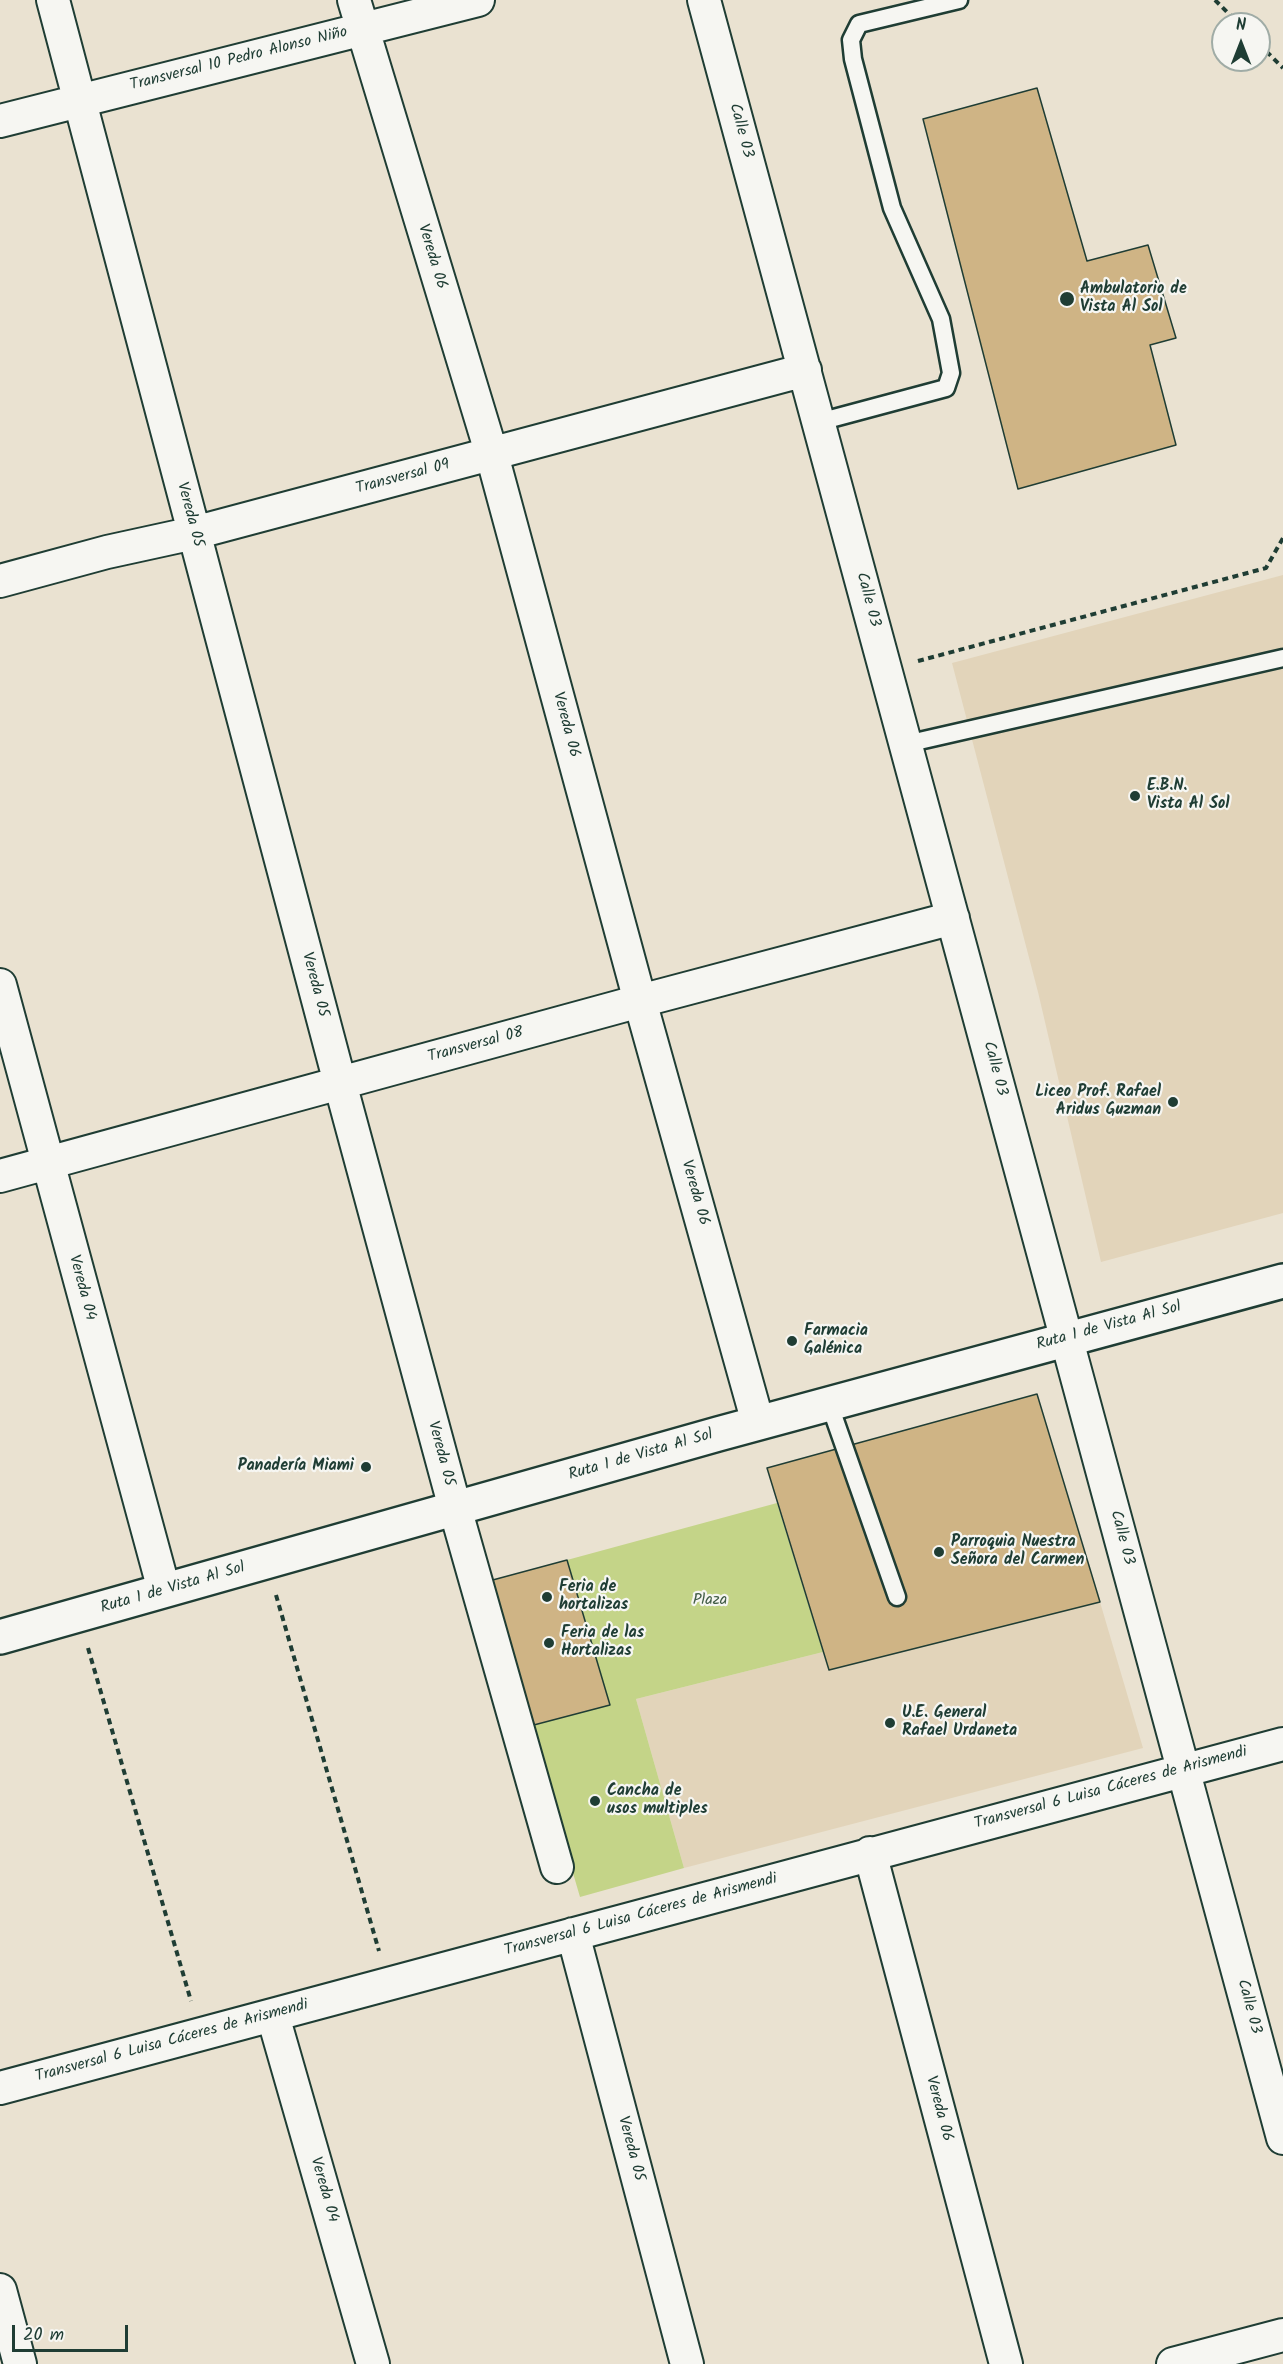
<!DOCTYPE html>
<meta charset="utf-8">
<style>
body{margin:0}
#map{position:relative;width:1283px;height:2364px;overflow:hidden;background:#eae2d1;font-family:Kalam,sans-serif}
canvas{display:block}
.north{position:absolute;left:1211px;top:12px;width:60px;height:60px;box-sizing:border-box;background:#f6f6f2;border:2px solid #a0aca6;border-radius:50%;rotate:0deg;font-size:16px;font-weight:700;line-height:24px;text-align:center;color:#1f3d34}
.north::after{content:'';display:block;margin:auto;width:21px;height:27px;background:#1f3d34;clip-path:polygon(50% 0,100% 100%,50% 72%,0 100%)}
.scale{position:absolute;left:12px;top:2325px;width:116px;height:27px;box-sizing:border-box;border:3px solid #1f3d34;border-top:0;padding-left:8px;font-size:18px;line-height:21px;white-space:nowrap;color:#1f3d34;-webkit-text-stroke:4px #f6f6f2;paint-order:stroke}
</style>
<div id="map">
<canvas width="1283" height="2364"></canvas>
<div class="north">N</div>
<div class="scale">20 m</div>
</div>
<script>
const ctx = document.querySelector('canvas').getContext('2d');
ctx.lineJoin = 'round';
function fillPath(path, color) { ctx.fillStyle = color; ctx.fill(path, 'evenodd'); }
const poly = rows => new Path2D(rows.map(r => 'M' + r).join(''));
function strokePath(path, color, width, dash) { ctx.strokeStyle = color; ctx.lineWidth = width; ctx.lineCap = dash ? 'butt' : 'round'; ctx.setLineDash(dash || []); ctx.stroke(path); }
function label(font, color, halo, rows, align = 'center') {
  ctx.font = font + ' Kalam,sans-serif'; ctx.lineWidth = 4.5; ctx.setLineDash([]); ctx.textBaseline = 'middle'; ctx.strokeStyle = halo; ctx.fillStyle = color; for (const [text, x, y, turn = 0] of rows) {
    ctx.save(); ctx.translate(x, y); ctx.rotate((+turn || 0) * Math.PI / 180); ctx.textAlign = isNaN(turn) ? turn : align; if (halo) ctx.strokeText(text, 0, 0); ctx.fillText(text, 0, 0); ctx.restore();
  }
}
fillPath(poly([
 [1283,575,1283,1213,1101,1262,1038,992,952,663],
 [1100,1602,1143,1748,684,1868,636,1699,823,1652,829,1670]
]), '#e2d4ba');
fillPath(poly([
 [777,1503,823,1652,636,1699,684,1868,580,1897,530,1726,610,1705,567,1560]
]), '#c4d488');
const building = poly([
 [1037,88,1087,261,1148,245,1176,338,1150,345,1176,445,1018,489,923,119,1037,88],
 [1037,1394,1100,1602,829,1670,767,1468,1037,1394],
 [567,1560,610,1705,530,1726,489,1581,567,1560]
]);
fillPath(building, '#cfb485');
strokePath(building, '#1f3d34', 1.5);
const service = poly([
 [819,422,946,388,951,373,941,319,892,208,853,59,851,40,859,24,959,0],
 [906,744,1283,658],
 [829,1403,897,1597]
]);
const minor = poly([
 [53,0,340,1083,455,1508,557,1867],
 [354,0,492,455,640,1001,758,1423],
 [704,0,1283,2138],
 [0,121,478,0],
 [0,581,107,552,194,533,805,370],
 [0,985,164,1590],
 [0,1176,640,1001,953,918],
 [870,1853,1006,2364],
 [573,1934,687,2364],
 [273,2016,373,2364],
 [0,2088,1283,1744],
 [0,2290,20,2364],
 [1173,2364,1283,2335]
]);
const tertiary = poly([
 [0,1637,718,1434,1283,1281]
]);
strokePath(service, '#1f3d34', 21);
strokePath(minor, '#1f3d34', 36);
strokePath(tertiary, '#1f3d34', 38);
strokePath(poly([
 [1215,0,1239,24],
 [1259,44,1283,68],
 [918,661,1266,568,1283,538],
 [276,1595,379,1951],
 [88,1648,191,2001]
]), '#1f3d34', 4, [6, 4.5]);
strokePath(service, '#f6f6f2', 16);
strokePath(minor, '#f6f6f2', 32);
strokePath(tertiary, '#f6f6f2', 33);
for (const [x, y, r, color] of [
 [1067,299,8,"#1f3d34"],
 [1135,796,6,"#1f3d34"],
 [1173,1102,6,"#1f3d34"],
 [792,1341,6,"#1f3d34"],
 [366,1467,6,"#1f3d34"],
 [939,1552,6,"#1f3d34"],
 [547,1597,6,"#1f3d34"],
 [549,1643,6,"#1f3d34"],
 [890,1723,6,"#1f3d34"],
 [595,1801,6,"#1f3d34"]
]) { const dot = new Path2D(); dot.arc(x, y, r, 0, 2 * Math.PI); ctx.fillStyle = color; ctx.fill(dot); strokePath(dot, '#f6f6f2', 2); }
label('16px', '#1f3d34', '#f6f6f2', [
 ["Transversal 10 Pedro Alonso Niño",239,60,-14],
 ["Calle 03",740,131,75],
 ["Vereda 06",431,257,73],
 ["Transversal 09",403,478,-15],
 ["Vereda 05",189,515,75],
 ["Calle 03",867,600,75],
 ["Vereda 06",565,725,75],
 ["Vereda 05",314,985,75],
 ["Transversal 08",476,1046,-15],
 ["Calle 03",994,1069,75],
 ["Vereda 06",694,1193,74],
 ["Vereda 04",81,1288,75],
 ["Ruta 1 de Vista Al Sol",1109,1327,-15],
 ["Vereda 05",440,1454,75],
 ["Ruta 1 de Vista Al Sol",641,1456,-16],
 ["Calle 03",1121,1538,75],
 ["Ruta 1 de Vista Al Sol",173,1589,-16],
 ["Transversal 6 Luisa Cáceres de Arismendi",1111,1789,-15],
 ["Transversal 6 Luisa Cáceres de Arismendi",641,1916,-15],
 ["Calle 03",1248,2007,75],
 ["Transversal 6 Luisa Cáceres de Arismendi",172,2042,-15],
 ["Vereda 06",938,2109,75],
 ["Vereda 05",630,2149,75],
 ["Vereda 04",323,2190,74]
]);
label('bold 16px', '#1f3d34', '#f6f6f2', [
 ["Ambulatorio de",1080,290],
 ["Vista Al Sol",1080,308],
 ["E.B.N.",1147,787],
 ["Vista Al Sol",1147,805],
 ["Liceo Prof. Rafael",1161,1093,"right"],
 ["Aridus Guzman",1161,1111,"right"],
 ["Farmacia",804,1332],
 ["Galénica",804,1350],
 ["Panadería Miami",354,1467,"right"],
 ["Parroquia Nuestra",951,1543],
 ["Señora del Carmen",951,1561],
 ["Feria de",559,1588],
 ["hortalizas",559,1606],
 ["Feria de las",561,1634],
 ["Hortalizas",561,1652],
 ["U.E. General",902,1714],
 ["Rafael Urdaneta",902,1732],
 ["Cancha de",607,1792],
 ["usos multiples",607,1810]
], 'left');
label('16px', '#405b45', '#f6f6f2', [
 ["Plaza",710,1601]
]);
</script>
